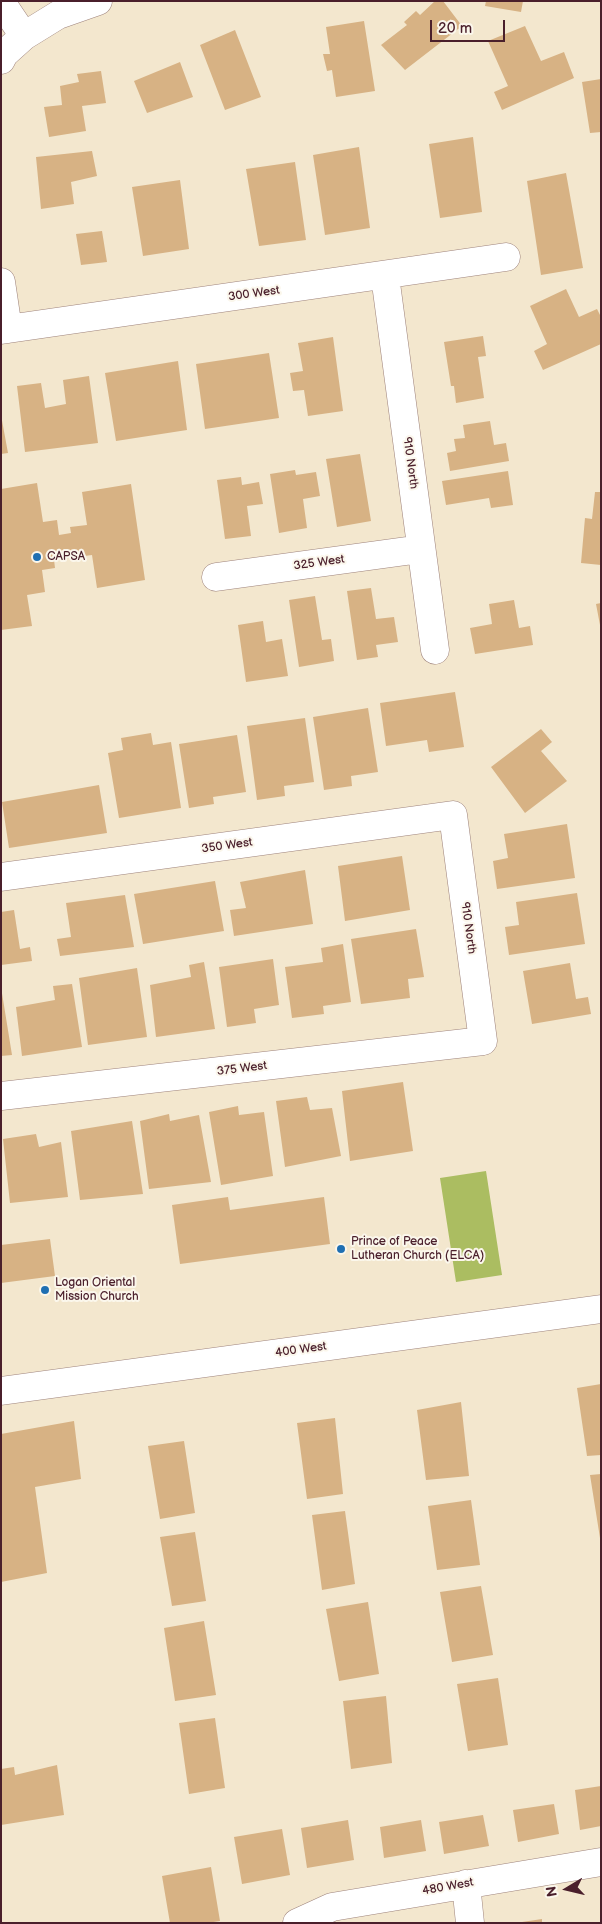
<!DOCTYPE html>
<style>
body{margin:0}
#map{position:relative;width:602px;height:1924px;overflow:hidden;background:#f3e7ce;font-family:"Balsamiq Sans",sans-serif}
canvas{display:block}
.frame{position:absolute;inset:0;border:2px solid #4a1f2b;pointer-events:none}
.north{position:absolute;left:542px;top:1864px;width:50px;height:50px;-webkit-text-stroke:4px #fbf7ec;paint-order:stroke;rotate:261deg;font-size:14px;font-weight:700;line-height:20px;text-align:center;color:#4a1f2b}
.north::after{content:'';display:block;margin:auto;width:18px;height:22px;background:#4a1f2b;clip-path:polygon(50% 0,100% 100%,50% 72%,0 100%)}
.scale{position:absolute;left:430px;top:20px;width:75px;height:22px;box-sizing:border-box;border:2px solid #4a1f2b;border-top:0;padding-left:6px;font-size:15px;line-height:18px;white-space:nowrap;color:#4a1f2b;-webkit-text-stroke:4px #fbf7ec;paint-order:stroke}
</style>
<div id="map">
<canvas width="602" height="1924"></canvas>
<div class="frame"></div>
<div class="north">N</div>
<div class="scale">20 m</div>
</div>
<script>
const ctx = document.querySelector('canvas').getContext('2d');
ctx.lineJoin = 'round';
function fillPath(path, color) { ctx.fillStyle = color; ctx.fill(path, 'evenodd'); }
const poly = rows => new Path2D(rows.map(r => 'M' + r).join(''));
function strokePath(path, color, width, dash) { ctx.strokeStyle = color; ctx.lineWidth = width; ctx.lineCap = dash ? 'butt' : 'round'; ctx.setLineDash(dash || []); ctx.stroke(path); }
function label(font, color, halo, rows, align = 'center') {
  ctx.font = font + ' "Balsamiq Sans",sans-serif'; ctx.lineWidth = 4; ctx.setLineDash([]); ctx.textBaseline = 'middle'; ctx.strokeStyle = halo; ctx.fillStyle = color; for (const [text, x, y, turn = 0] of rows) {
    ctx.save(); ctx.translate(x, y); ctx.rotate((+turn || 0) * Math.PI / 180); ctx.textAlign = isNaN(turn) ? turn : align; if (halo) ctx.strokeText(text, 0, 0); ctx.fillText(text, 0, 0); ctx.restore();
  }
}
fillPath(poly([
 [486,1171,502,1275,456,1282,440,1178]
]), '#abbd61');
fillPath(poly([
 [435,1,443,1,462,26,405,70,381,45,407,25,404,22,416,11,420,15],
 [486,1,523,1,521,12,485,6],
 [364,21,375,91,336,97,332,70,327,71,323,54,330,54,326,27],
 [525,26,541,61,564,52,574,78,502,110,494,92,508,86,488,41],
 [235,30,261,97,225,110,200,45],
 [180,62,193,97,147,113,134,81],
 [101,71,106,103,82,106,86,131,49,137,44,107,62,105,60,86,79,82,77,74],
 [601,79,601,132,590,133,582,82],
 [473,137,482,212,440,218,429,144],
 [359,147,370,228,325,235,313,155],
 [92,151,97,176,71,182,74,204,41,209,36,157],
 [295,162,306,240,259,246,246,169],
 [566,173,583,268,541,275,527,181],
 [180,180,189,249,143,256,132,187],
 [102,231,107,262,81,265,76,234],
 [566,289,579,317,597,309,601,317,601,344,543,370,534,351,547,344,530,306],
 [483,336,486,356,478,357,484,398,456,403,454,386,451,386,444,342],
 [333,337,343,411,308,416,304,390,293,391,290,373,303,371,298,343],
 [269,353,279,418,205,429,196,364],
 [178,361,187,430,116,441,105,373],
 [89,376,98,443,25,452,17,386,41,383,45,408,66,404,63,380],
 [1,415,8,453,1,454],
 [490,421,494,445,506,443,509,461,450,471,447,453,456,451,454,439,465,438,463,425],
 [360,454,371,521,337,527,326,459],
 [295,470,296,475,316,472,320,496,303,499,307,528,279,533,270,474],
 [508,471,513,505,491,508,489,498,446,505,442,481],
 [241,477,242,485,259,482,263,504,247,506,251,536,225,539,217,480],
 [37,483,43,522,57,520,59,535,71,533,70,527,87,525,82,492,131,484,145,580,97,588,92,555,54,560,55,568,42,570,45,592,27,595,32,626,1,630,1,489],
 [595,492,601,492,601,565,581,563,585,518,592,519],
 [371,588,376,619,394,617,398,642,376,645,378,657,357,660,347,591],
 [315,596,322,640,331,639,334,661,299,667,289,600],
 [514,600,519,628,530,626,533,645,475,654,470,628,492,624,489,604],
 [601,603,601,625,600,625,596,604],
 [263,621,266,642,282,639,288,676,246,682,238,625],
 [455,692,464,747,429,752,427,740,386,746,380,703],
 [368,708,378,772,351,776,352,786,324,790,313,717],
 [305,718,314,782,284,786,285,796,257,800,247,726],
 [541,729,552,742,541,751,567,781,525,813,491,767],
 [151,733,153,745,171,742,181,808,119,818,108,753,123,750,121,738],
 [237,735,246,792,213,797,214,804,189,808,179,744],
 [99,785,107,833,9,848,2,802],
 [567,824,575,878,497,889,493,861,508,858,504,834],
 [402,856,410,910,345,921,338,866],
 [305,870,313,924,234,936,230,910,246,908,240,882],
 [215,881,224,931,143,944,134,894],
 [577,893,585,944,509,955,505,927,519,925,516,902],
 [125,895,134,947,60,956,57,939,71,937,66,903],
 [14,910,20,949,30,947,32,961,1,965,1,912],
 [416,929,424,977,408,979,410,998,361,1004,351,939],
 [343,944,351,1002,323,1006,324,1014,292,1018,285,967,323,962,321,948],
 [273,959,279,1005,254,1009,256,1023,227,1027,219,967],
 [204,962,215,1029,156,1037,150,985,191,977,189,965],
 [570,963,576,999,588,997,591,1014,532,1024,523,971],
 [137,968,147,1037,88,1045,79,978],
 [72,984,82,1047,22,1056,16,1007,55,1000,53,986],
 [1,987,12,1055,1,1056],
 [403,1082,413,1151,350,1161,342,1091],
 [307,1097,310,1110,332,1108,341,1156,285,1167,276,1101],
 [238,1106,239,1115,264,1112,273,1176,221,1185,209,1112],
 [169,1114,170,1121,199,1115,211,1182,149,1189,140,1121],
 [132,1121,143,1194,80,1200,71,1131],
 [36,1134,39,1147,61,1142,68,1197,10,1203,3,1139],
 [228,1197,230,1210,324,1197,330,1244,180,1264,172,1205],
 [50,1239,55,1276,1,1283,1,1245],
 [601,1384,601,1455,587,1456,577,1388],
 [461,1402,469,1476,426,1480,417,1410],
 [335,1418,343,1494,307,1499,297,1423],
 [74,1421,81,1479,35,1487,47,1573,1,1582,1,1434],
 [184,1441,195,1513,160,1519,148,1446],
 [601,1474,601,1538,600,1538,590,1475],
 [471,1500,480,1565,437,1570,428,1506],
 [345,1511,355,1584,322,1590,312,1515],
 [195,1532,206,1601,172,1606,160,1537],
 [481,1586,493,1655,452,1662,440,1592],
 [368,1602,379,1674,339,1681,326,1609],
 [204,1621,216,1695,175,1701,164,1628],
 [498,1678,508,1745,468,1751,457,1684],
 [386,1696,392,1763,351,1769,343,1701],
 [215,1718,225,1788,189,1794,179,1723],
 [57,1765,64,1815,1,1825,1,1769,14,1767,15,1775],
 [601,1786,601,1826,580,1830,575,1790],
 [554,1804,559,1834,518,1842,513,1810],
 [483,1815,489,1846,444,1854,439,1822],
 [348,1820,354,1860,307,1868,301,1828],
 [421,1820,426,1851,384,1858,380,1827],
 [282,1829,290,1875,242,1884,234,1837],
 [211,1867,220,1921,207,1923,170,1923,162,1876],
 [542,1919,542,1923,523,1923,522,1922]
]), '#d7b284');
const minor = poly([
 [1,2,24,36],
 [1,60,4,54,24,36,58,15,98,1],
 [385,276,435,650],
 [1,282,8,329],
 [1,330,506,257],
 [216,577,421,549],
 [1,877,453,815,483,1041,1,1096],
 [1,1391,601,1309],
 [466,1884,470,1923],
 [297,1923,332,1907,601,1862]
]);
strokePath(minor, '#9e837c', 29);
strokePath(minor, '#fff', 28);
for (const [x, y, r, color] of [
 [37,557,5,"#1f6fb2"],
 [341,1249,5,"#1f6fb2"],
 [45,1290,5,"#1f6fb2"]
]) { const dot = new Path2D(); dot.arc(x, y, r, 0, 2 * Math.PI); ctx.fillStyle = color; ctx.fill(dot); strokePath(dot, '#fbf7ec', 2); }
label('12px', '#4a1f2b', '#fbf7ec', [
 ["300 West",254,294,-8],
 ["910 North",410,463,82],
 ["325 West",319,563,-8],
 ["350 West",227,846,-8],
 ["910 North",468,928,82],
 ["375 West",242,1069,-7],
 ["400 West",301,1350,-8],
 ["480 West",448,1887,-10]
]);
label('12px', '#4a1f2b', '#fbf7ec', [
 ["CAPSA",47,557],
 ["Prince of Peace",351,1242],
 ["Lutheran Church (ELCA)",351,1256],
 ["Logan Oriental",55,1283],
 ["Mission Church",55,1297]
], 'left');
</script>
